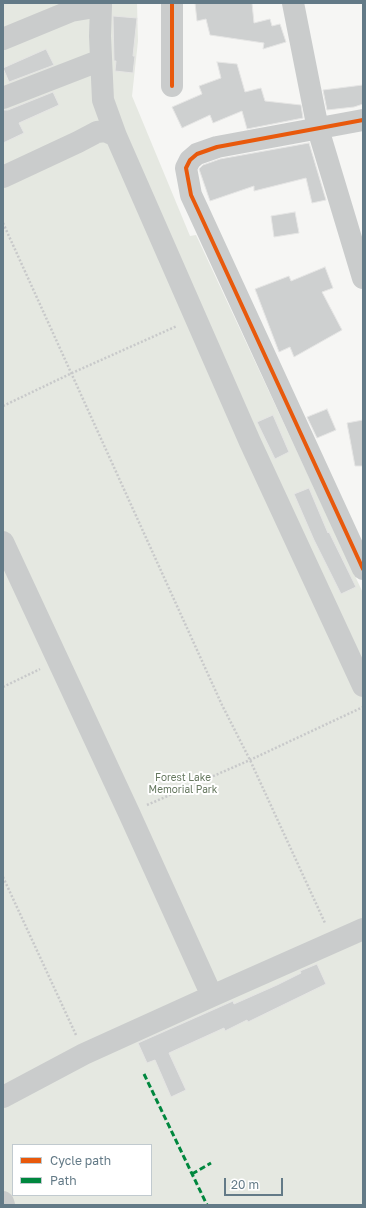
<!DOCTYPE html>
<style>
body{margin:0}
#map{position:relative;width:366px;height:1208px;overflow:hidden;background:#f6f6f4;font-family:"Golos Text",sans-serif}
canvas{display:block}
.frame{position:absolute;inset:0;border:4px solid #637a87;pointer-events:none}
.legend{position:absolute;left:12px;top:1144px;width:140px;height:52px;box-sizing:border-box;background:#fff;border:1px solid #c1cacf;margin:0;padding:5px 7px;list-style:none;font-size:12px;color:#637a87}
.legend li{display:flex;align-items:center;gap:8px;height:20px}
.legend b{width:20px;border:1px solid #c1cacf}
.scale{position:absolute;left:224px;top:1178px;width:59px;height:18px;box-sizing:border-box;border:2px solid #637a87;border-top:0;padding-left:5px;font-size:12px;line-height:14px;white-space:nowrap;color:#637a87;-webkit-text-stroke:3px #fff;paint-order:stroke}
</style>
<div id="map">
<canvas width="366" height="1208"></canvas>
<div class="frame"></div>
<ul class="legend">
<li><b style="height:5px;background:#e8590c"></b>Cycle path</li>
<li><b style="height:5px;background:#00873e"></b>Path</li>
</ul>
<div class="scale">20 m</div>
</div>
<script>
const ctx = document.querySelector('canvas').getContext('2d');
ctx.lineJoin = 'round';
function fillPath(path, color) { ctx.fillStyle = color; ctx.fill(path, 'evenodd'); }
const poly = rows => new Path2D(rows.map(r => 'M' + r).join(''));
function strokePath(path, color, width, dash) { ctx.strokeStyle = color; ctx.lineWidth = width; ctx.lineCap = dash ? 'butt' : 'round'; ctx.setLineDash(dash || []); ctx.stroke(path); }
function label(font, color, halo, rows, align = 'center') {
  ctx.font = font + ' "Golos Text",sans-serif'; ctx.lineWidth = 4; ctx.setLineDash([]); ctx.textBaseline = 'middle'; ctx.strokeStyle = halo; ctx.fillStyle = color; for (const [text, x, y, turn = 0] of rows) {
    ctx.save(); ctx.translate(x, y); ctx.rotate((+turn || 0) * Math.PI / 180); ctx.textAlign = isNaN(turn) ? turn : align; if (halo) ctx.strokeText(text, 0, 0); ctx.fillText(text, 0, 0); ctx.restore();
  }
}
fillPath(poly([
 [3,3,137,3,138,41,132,96,190,236,196,235,363,593,363,1205,3,1205],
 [13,1145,151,1145,151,1195,13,1195]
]), '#e5e8e1');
const building = poly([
 [195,3,252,3,254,23,270,19,272,26,280,24,286,42,263,49,264,43,210,35,206,19,197,21,195,3],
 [113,16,137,18,133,56,135,56,133,73,115,71,116,61,114,61,113,16],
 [46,49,54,65,9,82,3,68,46,49],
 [217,62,237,64,245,92,261,88,265,101,301,105,303,118,247,129,242,111,213,123,210,115,182,128,172,107,202,94,199,86,221,78,217,62],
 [363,85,363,104,354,107,327,110,323,90,363,85],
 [53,92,59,105,19,123,24,133,3,143,3,110,8,110,53,92],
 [309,143,326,200,312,203,306,178,254,191,254,186,210,201,199,169,203,165,220,159,309,143],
 [295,212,299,233,274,237,271,216,295,212],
 [325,267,333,288,322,292,342,330,294,357,290,347,279,352,255,289,289,276,291,281,325,267],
 [327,409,336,430,317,438,307,417,327,409],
 [273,415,289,452,275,459,257,422,273,415],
 [363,420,363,466,355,466,347,423,363,420],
 [309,488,328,533,329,532,356,587,341,594,314,540,294,494,309,488],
 [317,964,326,984,248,1022,247,1020,225,1031,224,1028,169,1053,186,1090,171,1097,155,1060,147,1063,138,1043,233,1001,234,1004,277,985,301,973,300,971,317,964]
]);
fillPath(building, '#ced0d0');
strokePath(building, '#e5e5e4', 1);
strokePath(poly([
 [3,223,222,705,250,760,325,923],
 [3,406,72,373,177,326],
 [3,687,40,669],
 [147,805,250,760,363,707],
 [3,877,76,1035]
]), '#c8c9ca', 2.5, [2, 2]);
strokePath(poly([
 [172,3,172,86],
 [293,3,318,129,363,278],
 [101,6,100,36,103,100,116,136],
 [3,39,71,11,101,6,101,3],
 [3,98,101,60],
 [363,120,217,147,197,154,190,160,186,168,191,195,198,210,363,569],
 [3,177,78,142,97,132,105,131,116,136,250,442,363,686],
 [3,542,129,813,212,996],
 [3,1097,84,1054,212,996,363,929],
 [3,1202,4,1205]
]), '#cacccc', 22);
strokePath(poly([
 [144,1074,207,1205],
 [192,1174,211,1163]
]), '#00873e', 3, [6, 3]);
strokePath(poly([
 [172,3,172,86],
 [363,120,217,147,197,154,190,160,186,168,191,195,198,210,363,569]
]), '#e8590c', 4);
label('10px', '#66785f', '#fff', [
 ["Forest Lake",183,778],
 ["Memorial Park",183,790]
]);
</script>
